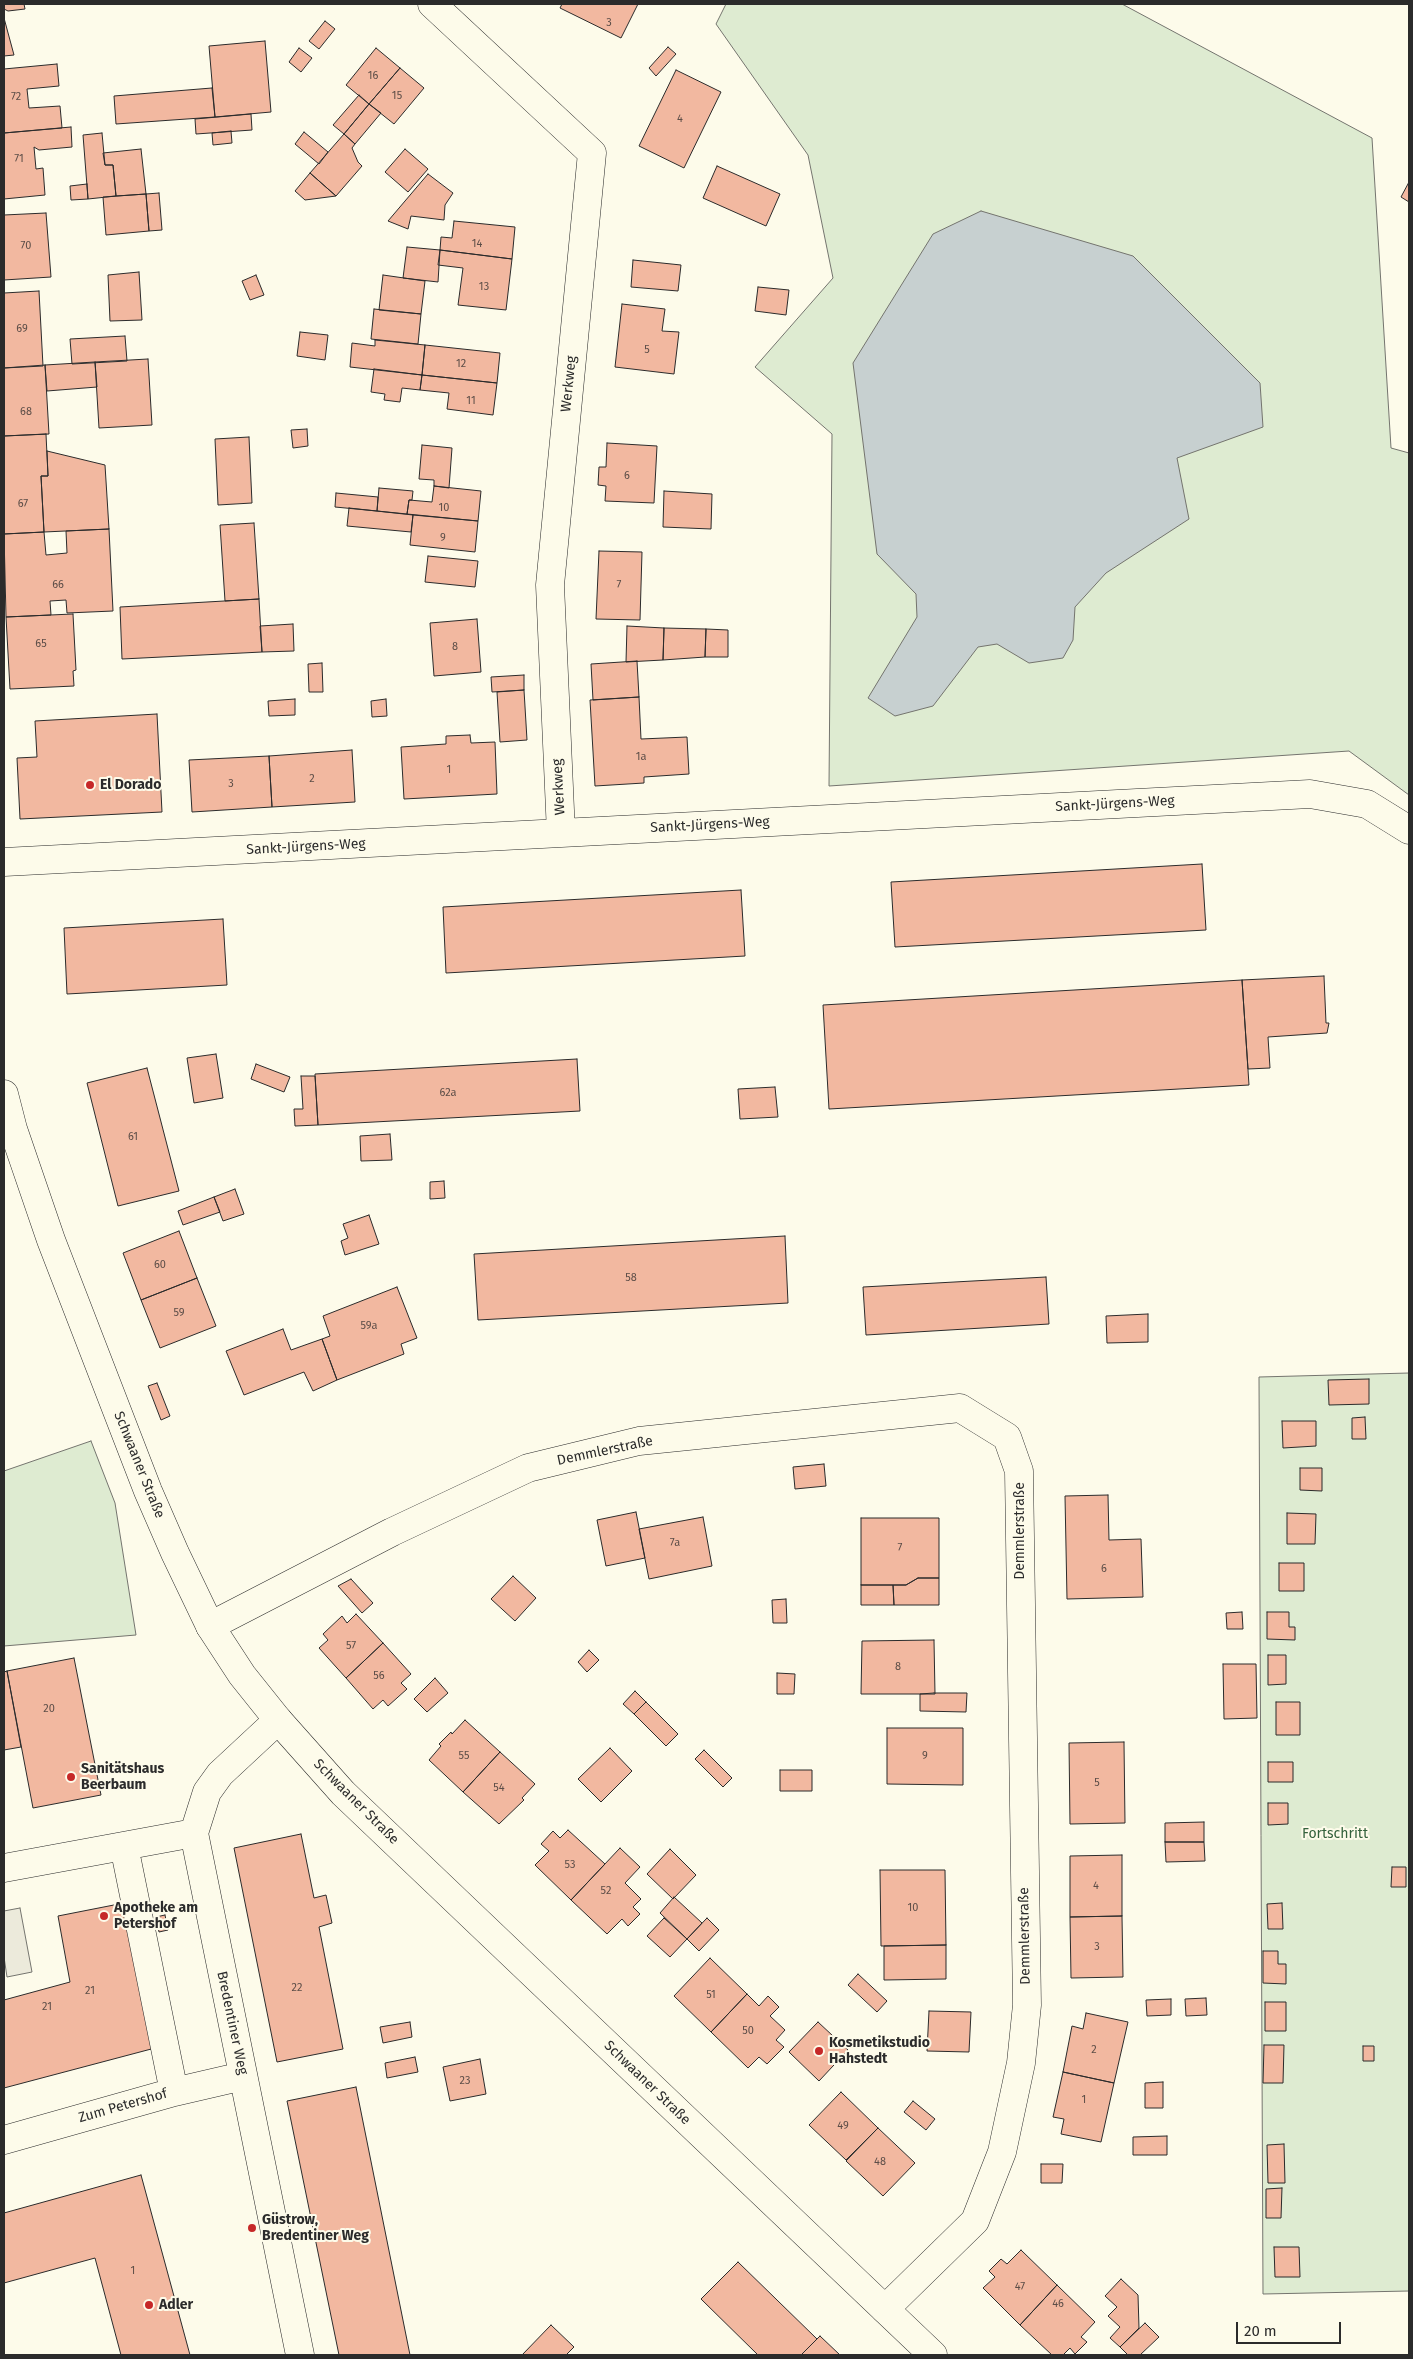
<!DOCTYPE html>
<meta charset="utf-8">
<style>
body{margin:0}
#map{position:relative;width:1413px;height:2359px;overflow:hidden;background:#fdfbea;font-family:"Fira Sans",sans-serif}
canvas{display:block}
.frame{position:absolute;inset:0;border:5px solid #2b2b2b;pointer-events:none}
.scale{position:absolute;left:1236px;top:2322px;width:105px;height:22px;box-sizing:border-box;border:2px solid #2b2b2b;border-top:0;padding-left:6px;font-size:15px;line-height:18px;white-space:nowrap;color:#2b2b2b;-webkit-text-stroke:4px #fdfbea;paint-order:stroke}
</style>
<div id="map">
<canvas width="1413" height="2359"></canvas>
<div class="frame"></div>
<div class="scale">20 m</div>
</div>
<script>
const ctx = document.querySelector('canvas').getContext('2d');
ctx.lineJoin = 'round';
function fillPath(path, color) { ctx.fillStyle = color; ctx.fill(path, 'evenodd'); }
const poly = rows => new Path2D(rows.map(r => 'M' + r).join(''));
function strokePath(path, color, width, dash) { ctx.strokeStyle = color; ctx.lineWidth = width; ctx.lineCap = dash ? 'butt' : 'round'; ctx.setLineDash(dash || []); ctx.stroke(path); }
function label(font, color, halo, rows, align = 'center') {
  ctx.font = font + ' "Fira Sans",sans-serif'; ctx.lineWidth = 4; ctx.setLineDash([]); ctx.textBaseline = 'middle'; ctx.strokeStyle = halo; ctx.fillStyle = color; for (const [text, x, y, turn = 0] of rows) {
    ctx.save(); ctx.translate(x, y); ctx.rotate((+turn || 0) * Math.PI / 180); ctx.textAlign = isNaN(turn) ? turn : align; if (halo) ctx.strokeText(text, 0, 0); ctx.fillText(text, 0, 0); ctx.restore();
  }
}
const green = poly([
 [726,4,1122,4,1372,138,1391,448,1409,453,1409,795,1349,751,829,786,832,434,755,367,833,278,808,155,716,24,726,4],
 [1409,1373,1409,2291,1263,2294,1259,1377,1409,1373],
 [91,1441,115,1503,136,1635,4,1646,4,1471,91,1441]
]);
fillPath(green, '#deebd1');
strokePath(green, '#74746e', 1);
const parking = poly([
 [20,1908,32,1972,7,1977,4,1957,4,1911,20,1908]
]);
fillPath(parking, '#eceadb');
strokePath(parking, '#74746e', 1);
const water = poly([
 [981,211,1133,256,1260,383,1263,427,1177,458,1189,519,1106,573,1075,607,1073,640,1063,658,1029,663,997,644,978,647,933,706,895,716,868,698,917,617,916,594,877,554,853,363,933,234,981,211]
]);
fillPath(water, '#c7d0d0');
strokePath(water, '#74746e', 1);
const building = poly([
 [4,4,24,4,25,9,8,11,4,9,4,4],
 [562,4,638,4,621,38,560,8,562,4],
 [4,18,14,55,4,56,4,18],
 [325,21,335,29,319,49,309,41,325,21],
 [265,41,271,112,215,117,209,46,265,41],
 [668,47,676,54,656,76,649,68,668,47],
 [299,48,312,58,301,72,289,62,299,48],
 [376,48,400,68,369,104,346,85,376,48],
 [57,64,59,86,27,89,29,108,60,106,62,128,4,133,4,69,57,64],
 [400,68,424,88,394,124,369,104,400,68],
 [676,70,721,92,684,168,639,146,676,70],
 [212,88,215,117,116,124,114,96,212,88],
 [359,95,369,104,344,134,333,125,359,95],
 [369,104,381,113,355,144,344,134,369,104],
 [251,114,252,130,196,134,195,119,251,114],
 [71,127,72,147,39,150,34,147,36,169,43,168,45,195,4,199,4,133,71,127],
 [231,131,232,143,213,145,212,133,231,131],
 [304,132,328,152,319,164,295,144,304,132],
 [102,133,105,165,113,165,116,196,88,199,83,135,102,133],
 [344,134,355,144,352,148,358,162,362,166,336,196,310,173,344,134],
 [141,149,146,194,116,196,113,165,105,165,103,153,141,149],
 [405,149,428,169,408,192,385,172,405,149],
 [717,166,780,194,766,226,703,198,717,166],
 [310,173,336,196,305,200,295,191,310,173],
 [428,174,453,193,445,205,444,220,411,216,408,229,388,221,428,174],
 [1409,182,1409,202,1401,197,1409,182],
 [87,184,88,199,71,200,70,186,87,184],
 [159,193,162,230,149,231,146,194,159,193],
 [146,194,149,231,106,235,103,197,146,194],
 [46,213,51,277,4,280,4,215,46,213],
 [454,221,515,227,512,259,440,250,441,237,452,238,454,221],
 [407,247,440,250,438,282,403,278,407,247],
 [440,250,512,259,506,310,458,305,463,268,438,265,440,250],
 [633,260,681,265,678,291,631,287,633,260],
 [139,272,142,320,110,321,108,275,139,272],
 [256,275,264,295,250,300,242,281,256,275],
 [383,275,425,281,421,314,379,310,383,275],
 [758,287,789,290,786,315,755,311,758,287],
 [39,291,43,366,4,368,4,293,39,291],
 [622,304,665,309,662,331,679,332,674,374,615,367,622,304],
 [374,309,421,314,418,344,371,339,374,309],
 [300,332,328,335,325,360,297,356,300,332],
 [125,336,127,361,72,364,70,339,125,336],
 [375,340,425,345,422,375,350,367,352,343,375,346,375,340],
 [425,345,500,353,497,383,422,375,425,345],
 [148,359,152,425,99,428,95,362,148,359],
 [95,362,97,387,47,391,45,365,95,362],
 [45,365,49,434,4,436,4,368,45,365],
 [374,369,422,375,420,390,402,388,400,402,384,400,385,394,371,392,374,369],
 [422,375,497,383,493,415,447,409,449,393,420,390,422,375],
 [307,429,308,446,293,448,291,430,307,429],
 [46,434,48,476,41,476,44,532,4,534,4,436,46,434],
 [249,437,252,503,218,505,215,439,249,437],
 [607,443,657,446,654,503,605,501,606,486,598,485,599,467,606,467,607,443],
 [422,445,452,448,449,488,434,486,434,480,419,479,422,445],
 [47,451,105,465,109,529,44,532,41,476,48,476,47,451],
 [434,486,481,491,478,521,407,514,409,500,432,502,434,486],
 [379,488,413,491,412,500,409,500,407,514,377,511,379,488],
 [664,491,712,494,711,529,663,527,664,491],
 [336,493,378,497,377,511,335,507,336,493],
 [349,508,413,515,411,532,347,526,349,508],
 [413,515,478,521,475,552,410,545,413,515],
 [254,523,259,599,225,601,220,525,254,523],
 [109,529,113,611,67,613,66,600,50,601,51,615,6,617,4,534,44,532,46,555,67,553,66,531,109,529],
 [599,551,642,552,640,620,596,619,599,551],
 [428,556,478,561,475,587,425,582,428,556],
 [259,599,262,652,122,659,120,607,259,599],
 [73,614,76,670,73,671,74,686,10,689,6,617,73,614],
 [477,619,481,672,434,676,430,623,477,619],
 [293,624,294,651,262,652,260,626,293,624],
 [627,626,664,628,663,660,626,662,627,626],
 [664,628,706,629,705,657,663,660,664,628],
 [706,629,728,630,728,657,705,657,706,629],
 [637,661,639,697,593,700,591,664,637,661],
 [322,663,323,692,309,692,308,664,322,663],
 [524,675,524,690,492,692,491,677,524,675],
 [524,690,527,740,500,742,497,692,524,690],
 [639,697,641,739,687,737,689,774,644,777,644,783,595,786,590,700,639,697],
 [295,699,295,715,269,716,268,701,295,699],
 [386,699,387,716,372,717,371,701,386,699],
 [157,714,162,812,20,819,17,758,37,757,35,721,157,714],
 [470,735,471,743,495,742,497,794,404,799,401,747,446,744,446,736,470,735],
 [352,750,355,802,272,807,269,756,352,750],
 [269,756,272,807,192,812,189,760,269,756],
 [1202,864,1206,930,895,947,891,882,1202,864],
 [741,890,745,956,446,973,443,907,741,890],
 [223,919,227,985,67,994,64,928,223,919],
 [1324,976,1326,1023,1329,1023,1327,1033,1268,1037,1270,1068,1248,1069,1242,980,1324,976],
 [1242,980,1249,1085,829,1109,823,1005,1242,980],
 [216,1054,223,1098,194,1103,187,1058,216,1054],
 [577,1059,580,1111,318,1125,315,1074,577,1059],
 [256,1064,290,1077,284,1092,251,1079,256,1064],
 [147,1068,179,1191,118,1206,87,1083,147,1068],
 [301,1076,315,1076,318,1125,295,1126,294,1109,303,1109,301,1076],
 [775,1087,778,1117,740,1119,738,1089,775,1087],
 [390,1134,392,1160,361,1161,360,1136,390,1134],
 [444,1181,445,1198,430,1199,430,1182,444,1181],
 [235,1189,244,1214,223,1221,214,1197,235,1189],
 [214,1197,220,1212,183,1225,178,1211,214,1197],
 [369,1215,379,1244,345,1255,341,1241,348,1238,343,1224,369,1215],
 [179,1231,197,1278,141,1300,123,1253,179,1231],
 [785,1236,788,1303,478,1320,474,1254,785,1236],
 [1046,1277,1049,1324,866,1335,863,1287,1046,1277],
 [197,1278,216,1326,160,1348,141,1300,197,1278],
 [397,1287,417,1338,401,1344,404,1354,337,1380,322,1339,330,1336,323,1316,397,1287],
 [1148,1314,1148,1342,1107,1343,1106,1316,1148,1314],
 [283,1329,291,1350,322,1339,337,1380,313,1391,304,1372,244,1395,226,1351,283,1329],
 [1369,1379,1369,1404,1329,1405,1328,1380,1369,1379],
 [157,1383,170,1416,161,1420,148,1386,157,1383],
 [1365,1417,1366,1439,1352,1439,1352,1418,1365,1417],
 [1282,1421,1316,1421,1316,1446,1283,1448,1282,1421],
 [824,1464,826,1486,795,1489,793,1467,824,1464],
 [1300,1468,1322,1468,1322,1491,1300,1490,1300,1468],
 [1108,1495,1109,1540,1141,1539,1143,1597,1067,1599,1065,1496,1108,1495],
 [636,1512,645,1558,606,1566,597,1520,636,1512],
 [1287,1513,1316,1514,1315,1544,1287,1544,1287,1513],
 [703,1517,712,1566,649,1579,639,1529,703,1517],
 [861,1518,939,1518,939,1578,918,1578,906,1585,861,1585,861,1518],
 [1279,1563,1304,1563,1304,1591,1279,1591,1279,1563],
 [513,1576,536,1598,515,1621,491,1599,513,1576],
 [918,1578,939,1578,939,1605,894,1605,893,1585,906,1585,918,1578],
 [351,1579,373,1603,362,1613,338,1586,351,1579],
 [861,1585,893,1585,894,1605,861,1605,861,1585],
 [786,1599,787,1623,773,1623,772,1600,786,1599],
 [1242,1612,1243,1629,1227,1629,1226,1613,1242,1612],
 [1267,1612,1289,1612,1289,1627,1295,1627,1295,1640,1267,1639,1267,1612],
 [356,1614,383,1643,346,1678,319,1648,328,1640,323,1634,342,1616,347,1623,356,1614],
 [934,1640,935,1694,861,1694,862,1641,934,1640],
 [383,1643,411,1674,401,1683,407,1689,388,1706,383,1700,373,1709,346,1678,383,1643],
 [589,1650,599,1660,587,1672,578,1662,589,1650],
 [1268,1655,1286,1655,1286,1684,1268,1685,1268,1655],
 [74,1658,101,1795,33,1808,7,1671,74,1658],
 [1223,1664,1256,1664,1257,1718,1224,1719,1223,1664],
 [7,1671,21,1747,4,1750,4,1672,7,1671],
 [777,1673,795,1674,794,1694,777,1694,777,1673],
 [435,1678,448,1693,427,1712,414,1699,435,1678],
 [635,1691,646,1702,634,1714,623,1704,635,1691],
 [934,1693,967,1693,966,1712,920,1711,920,1694,934,1693],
 [646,1702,678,1734,666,1746,634,1714,646,1702],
 [1276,1702,1300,1702,1300,1735,1276,1735,1276,1702],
 [465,1720,500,1752,463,1792,429,1760,441,1746,439,1744,451,1732,452,1734,465,1720],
 [887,1728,963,1728,963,1785,887,1784,887,1728],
 [1124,1742,1125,1823,1070,1824,1069,1743,1124,1742],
 [610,1748,632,1771,601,1802,578,1779,610,1748],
 [704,1750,732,1778,723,1787,695,1759,704,1750],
 [500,1752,535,1784,522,1798,524,1800,499,1824,463,1792,500,1752],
 [1268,1762,1293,1762,1293,1782,1268,1782,1268,1762],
 [780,1770,812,1770,812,1791,780,1791,780,1770],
 [1268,1803,1288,1803,1288,1824,1268,1825,1268,1803],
 [1204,1822,1204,1842,1165,1842,1165,1823,1204,1822],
 [568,1830,605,1864,571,1900,535,1865,549,1851,541,1844,553,1831,560,1838,568,1830],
 [301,1834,314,1898,326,1895,332,1923,319,1927,343,2049,277,2062,234,1848,301,1834],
 [1165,1842,1204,1842,1205,1861,1166,1862,1165,1842],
 [620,1848,640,1867,625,1883,641,1899,633,1907,640,1914,628,1926,622,1919,607,1934,571,1900,620,1848],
 [670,1849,696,1875,673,1899,647,1874,670,1849],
 [1122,1855,1122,1916,1070,1917,1070,1856,1122,1855],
 [1392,1867,1406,1867,1406,1887,1391,1887,1392,1867],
 [880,1870,945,1870,946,1945,881,1946,880,1870],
 [674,1897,702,1923,687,1939,660,1913,674,1897],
 [124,1903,155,2048,4,2088,4,2000,70,1982,58,1916,124,1903],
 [1282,1903,1283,1929,1268,1929,1267,1904,1282,1903],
 [165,1915,168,1930,159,1932,156,1917,165,1915],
 [1122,1916,1123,1977,1071,1978,1070,1917,1122,1916],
 [664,1918,687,1939,670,1957,647,1936,664,1918],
 [707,1918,719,1930,699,1951,687,1939,707,1918],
 [946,1945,946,1979,884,1980,884,1946,946,1945],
 [1263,1951,1278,1951,1278,1964,1286,1964,1286,1984,1263,1983,1263,1951],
 [710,1958,747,1994,711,2032,674,1996,710,1958],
 [858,1974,887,2001,877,2012,848,1985,858,1974],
 [747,1994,759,2006,768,1996,779,2007,770,2016,785,2030,776,2040,784,2047,767,2064,759,2057,748,2068,711,2032,747,1994],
 [1206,1998,1207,2015,1186,2016,1185,1999,1206,1998],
 [1171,1999,1171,2015,1147,2016,1146,2000,1171,1999],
 [1265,2002,1286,2002,1286,2031,1265,2031,1265,2002],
 [929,2011,971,2012,969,2052,927,2051,929,2011],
 [1086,2013,1128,2022,1114,2083,1063,2072,1072,2026,1083,2029,1086,2013],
 [410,2022,412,2037,383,2043,380,2027,410,2022],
 [818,2022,848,2050,819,2081,789,2052,818,2022],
 [1264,2045,1284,2045,1283,2083,1263,2083,1264,2045],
 [1363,2046,1374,2046,1374,2061,1363,2061,1363,2046],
 [415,2057,418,2072,387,2078,385,2063,415,2057],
 [480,2059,486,2094,450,2101,443,2067,480,2059],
 [1063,2072,1114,2083,1101,2142,1061,2134,1064,2119,1053,2117,1063,2072],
 [1163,2082,1163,2108,1145,2108,1145,2083,1163,2082],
 [356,2087,410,2355,339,2355,287,2101,356,2087],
 [841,2092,878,2128,846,2160,809,2125,841,2092],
 [913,2101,935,2119,926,2130,904,2112,913,2101],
 [878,2128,915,2163,883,2196,846,2161,878,2128],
 [1167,2136,1167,2155,1133,2155,1133,2137,1167,2136],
 [1284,2144,1285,2183,1268,2183,1267,2145,1284,2144],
 [1041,2164,1063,2164,1062,2183,1041,2183,1041,2164],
 [141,2175,190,2355,121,2355,95,2258,4,2283,4,2213,141,2175],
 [1282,2188,1281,2218,1266,2218,1266,2189,1282,2188],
 [1274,2247,1299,2247,1300,2277,1275,2277,1274,2247],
 [1021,2250,1057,2285,1020,2325,983,2288,995,2277,989,2271,1001,2259,1007,2264,1021,2250],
 [738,2262,817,2339,801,2355,758,2355,701,2299,738,2262],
 [1121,2279,1138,2295,1139,2328,1120,2347,1110,2338,1120,2327,1108,2316,1117,2307,1105,2296,1121,2279],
 [1057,2285,1095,2322,1081,2337,1087,2342,1075,2354,1070,2348,1063,2355,1052,2355,1020,2325,1057,2285],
 [1145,2323,1159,2337,1140,2355,1128,2355,1120,2347,1145,2323],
 [551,2325,574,2347,566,2355,522,2355,551,2325],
 [820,2336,840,2355,801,2355,820,2336]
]);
fillPath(building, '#f2b8a0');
strokePath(building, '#2b2b2b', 1);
const minor = poly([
 [432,4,592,153,550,585,561,833],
 [4,862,1310,794,1367,804,1409,830],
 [210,1626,392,1532,528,1468,639,1441,960,1408,1007,1437,1019,1471,1027,2005,1021,2063,1002,2152,975,2221,885,2309],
 [278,1720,220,1774,207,1792,194,1833,300,2355],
 [124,1846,174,2092],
 [4,1868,194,1833],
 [4,2140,174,2092,243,2076]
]);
const major = poly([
 [4,1094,13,1129,51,1240,148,1491,175,1553,210,1626,242,1675,278,1720,343,1793,933,2355]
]);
strokePath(minor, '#2b2b2b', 29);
strokePath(major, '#2b2b2b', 29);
strokePath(minor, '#fdfbea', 28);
strokePath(major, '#fdfbea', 28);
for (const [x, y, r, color] of [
 [90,785,5,"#c62828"],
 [71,1777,5,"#c62828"],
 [104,1916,5,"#c62828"],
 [819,2051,5,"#c62828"],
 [252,2228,5,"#c62828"],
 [149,2305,5,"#c62828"]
]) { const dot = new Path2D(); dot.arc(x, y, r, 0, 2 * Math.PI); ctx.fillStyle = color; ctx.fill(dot); strokePath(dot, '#fdfbea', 2); }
label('11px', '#5d4e48', null, [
 ["3",609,23],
 ["16",373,76],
 ["15",397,96],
 ["72",16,97],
 ["4",680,119],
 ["71",19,159],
 ["14",477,244],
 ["70",26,246],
 ["13",484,287],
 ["69",22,329],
 ["5",647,350],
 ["12",461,364],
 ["11",471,401],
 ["68",26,412],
 ["6",627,476],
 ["67",23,504],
 ["10",444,508],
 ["9",443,538],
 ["66",58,585],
 ["7",619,585],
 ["65",41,644],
 ["8",455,647],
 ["1a",641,757],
 ["1",449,770],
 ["2",312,779],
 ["3",231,784],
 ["62a",448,1093],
 ["61",133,1137],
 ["60",160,1265],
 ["58",631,1278],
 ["59",179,1313],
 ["59a",369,1326],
 ["7a",675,1543],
 ["7",900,1548],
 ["6",1104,1569],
 ["57",351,1646],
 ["8",898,1667],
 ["56",379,1676],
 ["20",49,1709],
 ["55",464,1756],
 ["9",925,1756],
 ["5",1097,1783],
 ["54",499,1788],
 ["53",570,1865],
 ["4",1096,1886],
 ["52",606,1891],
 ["10",913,1908],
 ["3",1097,1947],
 ["22",297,1988],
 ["21",90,1991],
 ["51",711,1995],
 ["21",47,2007],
 ["50",748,2031],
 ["2",1094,2050],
 ["23",465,2081],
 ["1",1084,2100],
 ["49",843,2126],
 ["48",880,2162],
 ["1",133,2271],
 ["47",1020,2287],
 ["46",1058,2304]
]);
label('14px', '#2b2b2b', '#fdfbea', [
 ["Werkweg",569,384,-84],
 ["Werkweg",559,787,-93],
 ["Sankt-Jürgens-Weg",1115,804,-3],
 ["Sankt-Jürgens-Weg",710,825,-3],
 ["Sankt-Jürgens-Weg",306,847,-3],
 ["Demmlerstraße",605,1451,-12],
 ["Schwaaner Straße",139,1465,68],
 ["Demmlerstraße",1020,1531,-90],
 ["Schwaaner Straße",356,1802,45],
 ["Demmlerstraße",1025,1936,-91],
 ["Bredentiner Weg",232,2023,78],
 ["Schwaaner Straße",647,2083,44],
 ["Zum Petershof",123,2106,-16]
]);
label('bold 14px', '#2b2b2b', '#fdfbea', [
 ["El Dorado",100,785],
 ["Sanitätshaus",81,1769],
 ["Beerbaum",81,1785],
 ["Apotheke am",114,1908],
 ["Petershof",114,1924],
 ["Kosmetikstudio",829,2043],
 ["Hahstedt",829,2059],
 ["Güstrow,",262,2220],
 ["Bredentiner Weg",262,2236],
 ["Adler",159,2305]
], 'left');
label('14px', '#34623c', '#fdfbea', [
 ["Fortschritt",1335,1834]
]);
</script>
